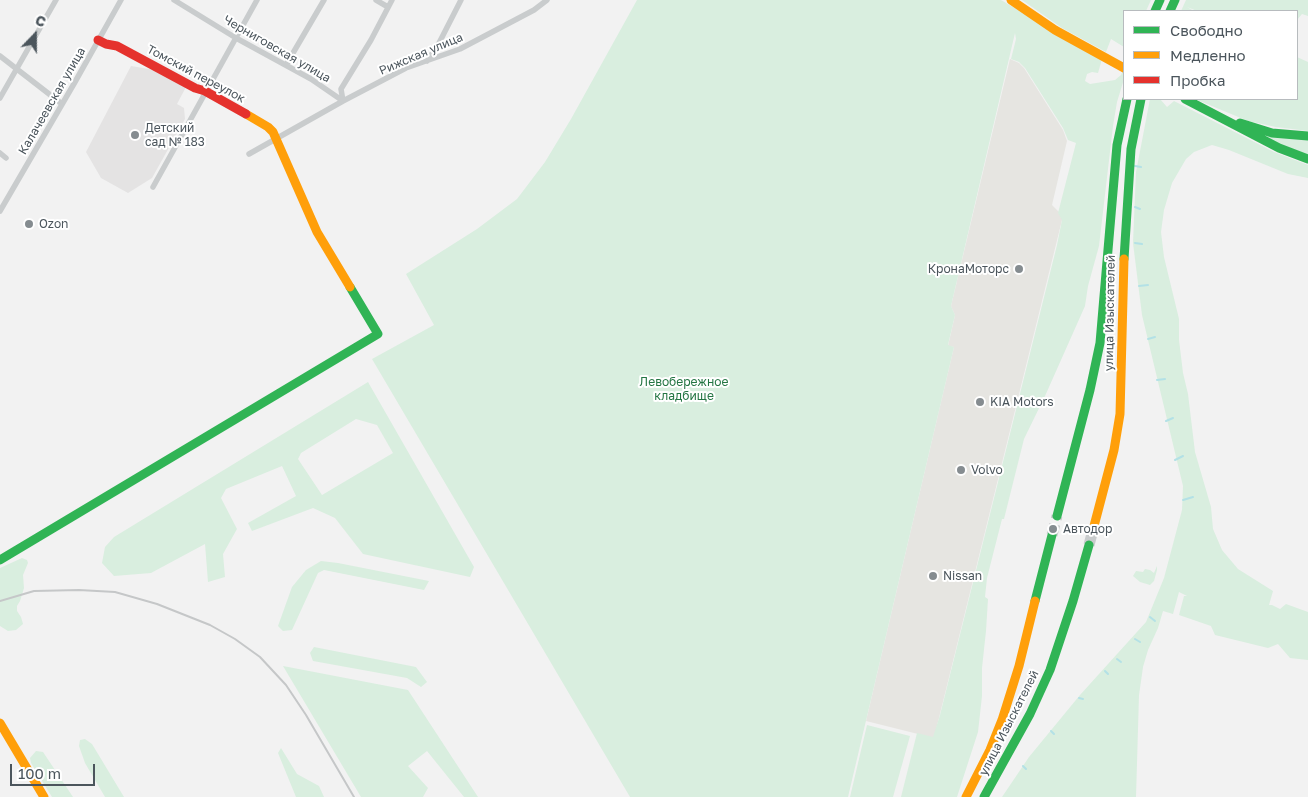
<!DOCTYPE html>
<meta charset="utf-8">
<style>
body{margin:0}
#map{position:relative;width:1308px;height:797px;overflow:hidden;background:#f2f2f2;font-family:"Golos Text",sans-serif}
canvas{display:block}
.legend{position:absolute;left:1123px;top:10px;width:175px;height:90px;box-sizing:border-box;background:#fff;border:1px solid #b7bbbe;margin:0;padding:6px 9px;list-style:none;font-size:15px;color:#4b555c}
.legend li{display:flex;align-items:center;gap:10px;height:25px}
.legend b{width:25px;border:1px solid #b7bbbe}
.north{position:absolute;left:10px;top:10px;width:50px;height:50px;-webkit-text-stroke:4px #fff;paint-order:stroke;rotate:22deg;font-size:14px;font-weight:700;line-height:20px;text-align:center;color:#4b555c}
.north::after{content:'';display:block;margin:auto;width:18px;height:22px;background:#4b555c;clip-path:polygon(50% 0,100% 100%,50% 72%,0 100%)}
.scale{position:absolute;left:10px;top:764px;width:85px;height:22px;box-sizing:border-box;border:2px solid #4b555c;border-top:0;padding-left:6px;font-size:15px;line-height:18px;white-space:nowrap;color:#4b555c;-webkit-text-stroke:4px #fff;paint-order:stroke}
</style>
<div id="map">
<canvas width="1308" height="797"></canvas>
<ul class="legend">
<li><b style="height:6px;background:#30b455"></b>Свободно</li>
<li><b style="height:6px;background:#ff9f0a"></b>Медленно</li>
<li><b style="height:6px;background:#e5322d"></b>Пробка</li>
</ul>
<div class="north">С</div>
<div class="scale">100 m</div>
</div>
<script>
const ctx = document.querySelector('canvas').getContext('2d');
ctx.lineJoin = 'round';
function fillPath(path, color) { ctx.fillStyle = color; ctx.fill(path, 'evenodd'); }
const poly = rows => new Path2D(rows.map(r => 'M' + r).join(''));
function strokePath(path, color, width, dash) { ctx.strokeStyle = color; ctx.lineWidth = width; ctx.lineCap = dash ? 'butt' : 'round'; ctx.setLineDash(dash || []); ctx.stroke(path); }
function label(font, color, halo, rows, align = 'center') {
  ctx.font = font + ' "Golos Text",sans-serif'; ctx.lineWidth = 4; ctx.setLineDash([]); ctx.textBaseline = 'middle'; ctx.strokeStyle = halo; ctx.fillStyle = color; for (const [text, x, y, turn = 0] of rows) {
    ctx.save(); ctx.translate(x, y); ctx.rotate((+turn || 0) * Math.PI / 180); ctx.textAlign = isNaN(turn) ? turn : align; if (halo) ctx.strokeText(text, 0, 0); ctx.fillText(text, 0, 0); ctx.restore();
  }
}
fillPath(poly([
 [1010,59,1019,63,1024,68,1063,130,1067,141,1052,205,1063,216,934,738,866,721,954,347,948,346,955,315,951,306]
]), '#e6e5e1');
fillPath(poly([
 [131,66,155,70,186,87,177,104,184,108,185,119,152,178,128,193,101,178,86,152]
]), '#e4e3e3');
fillPath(poly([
 [637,0,1001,0,1102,59,1098,73,1092,72,1087,74,1085,81,1090,84,1115,80,1121,75,1124,67,1124,79,1117,102,1113,126,1099,246,1088,286,1085,306,1045,396,1024,439,1004,519,1002,519,987,578,985,597,988,599,986,631,982,668,982,696,978,732,957,797,901,797,917,733,933,737,940,715,1057,245,1062,220,1058,213,1076,143,1068,140,1063,128,1025,68,1019,62,1011,59,1016,39,1015,33,951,306,955,315,948,345,954,347,848,797,630,797,372,359,434,325,406,274,477,229,517,199,545,162,571,119],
 [1022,0,1151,0,1146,11,1124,11,1124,47,1111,39,1106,52,1062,28],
 [1186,0,1308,0,1308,16,1302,14,1297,20,1297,11,1197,11,1187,7,1194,11,1181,11],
 [1297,57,1308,62,1308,131,1276,127,1248,121,1195,99,1297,99],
 [1150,99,1160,99,1167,107,1174,101,1274,152,1308,165,1308,178,1288,174,1229,150,1212,145,1194,152,1186,159,1172,183,1164,210,1161,232,1164,257,1179,319,1179,340,1183,373,1188,394,1195,452,1211,507,1213,529,1222,550,1238,569,1273,591,1269,605,1272,605,1280,609,1286,604,1308,612,1308,660,1290,658,1278,644,1268,648,1215,635,1211,626,1179,615,1184,596,1187,596,1179,592,1173,614,1163,611,1158,628,1148,650,1143,667,1139,695,1136,797,1002,797,1029,757,1080,695,1146,622,1164,578,1182,510,1183,486,1142,315,1133,243,1136,172],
 [1246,129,1308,138,1308,157],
 [368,382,474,567,470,577,363,554,335,518,313,508,252,531,248,523,296,496,282,466,226,489,221,498,237,529,223,554,225,577,208,582,205,544,151,573,114,576,102,563,105,547,114,537],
 [356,419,377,425,393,453,322,495,298,459,301,453],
 [22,558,27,560,28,563,23,575,24,588,20,601,17,606,17,611,21,617,23,624,16,630,8,631,0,626,0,568],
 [321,561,338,563,429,581,424,590,324,570,318,573,292,630,283,631,278,626,292,587,306,570],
 [1157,566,1157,570,1154,581,1150,585,1140,582,1133,576,1136,571,1143,572,1145,569,1150,570,1154,573],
 [314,647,416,667,427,682,421,687,407,678,313,661,310,653],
 [283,666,408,690,478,797,464,797,427,751,408,766,428,788,423,797,361,797],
 [867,725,910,736,893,797,850,797],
 [85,739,92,744,124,797,105,797,85,763,79,746,80,740],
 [281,748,297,774,319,786,324,797,296,797,278,753],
 [36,751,43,752,73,797,52,797,31,763,30,758]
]), '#d9eedf');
strokePath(poly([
 [1135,166,1141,167],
 [1135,207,1140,209],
 [1135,243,1142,244],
 [1139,286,1148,285],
 [1148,339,1155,337],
 [1157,380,1165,379],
 [1166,421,1173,418],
 [1175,460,1183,456],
 [1183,500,1193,497],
 [1150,617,1155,621],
 [1135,639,1140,642],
 [1117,659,1121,662],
 [1105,671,1108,674],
 [1079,698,1083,699],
 [1051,731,1054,734],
 [1023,766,1026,769]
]), '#b3e1e6', 2);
strokePath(poly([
 [1052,535,1057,516],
 [1089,545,1094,526]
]), '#c8cbcc', 11, [11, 5.5]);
strokePath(poly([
 [174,0,236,38,311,79,343,101],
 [376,0,388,7],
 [0,56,62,104],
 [427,61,438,45,461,0],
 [286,65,324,0],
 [0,98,56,0],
 [343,101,341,89,371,40,392,0],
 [0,153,6,158],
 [249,154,343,101,406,68,460,49,534,10,547,0],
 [153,187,257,0],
 [0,211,75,82,121,0]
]), '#c9cccd', 5.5);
strokePath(poly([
 [1155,11,1160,0],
 [1170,11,1175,0],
 [1185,99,1279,148,1308,159],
 [1240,123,1272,133,1308,136],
 [1124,259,1131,149,1141,99],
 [1057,516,1090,390,1100,343,1117,145,1127,99],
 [0,560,378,334,350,287],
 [1035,601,1052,535],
 [984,797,1030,714,1050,670,1073,601,1089,545]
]), '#30b455', 9);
strokePath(poly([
 [1011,0,1055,30,1124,68],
 [246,114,268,127,273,132,317,232,350,287],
 [1094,526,1114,450,1120,414,1124,259],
 [0,723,44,797],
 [966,797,990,750,1002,720,1019,666,1035,601]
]), '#ff9f0a', 9);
strokePath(poly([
 [98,40,106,44,117,46,195,88,205,91,246,114]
]), '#e5322d', 9);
strokePath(poly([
 [0,601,34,591,79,590,115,592,157,604,210,625,235,639,260,657,286,685,306,715,354,797]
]), '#c5c7c8', 2);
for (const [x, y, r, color] of [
 [135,135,5,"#858c90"],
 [29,224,5,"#858c90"],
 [1019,269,5,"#858c90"],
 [980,402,5,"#858c90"],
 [961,470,5,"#858c90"],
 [1053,529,5,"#858c90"],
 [933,576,5,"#858c90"]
]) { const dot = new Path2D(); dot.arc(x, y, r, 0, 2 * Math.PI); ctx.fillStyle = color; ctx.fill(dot); strokePath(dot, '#fff', 2); }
label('12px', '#4b555c', '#fff', [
 ["Черниговская улица",277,49,30],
 ["Рижская улица",421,54,-23],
 ["Томский переулок",196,74,28],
 ["Калачеевская улица",52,101,-60],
 ["улица Изыскателей",1110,313,-89],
 ["улица Изыскателей",1009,723,-63]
]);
label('12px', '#4b555c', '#fff', [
 ["Детский",145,128],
 ["сад № 183",145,142],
 ["Ozon",39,224],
 ["КронаМоторс",1009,269,"right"],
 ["KIA Motors",990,402],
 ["Volvo",971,470],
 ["Автодор",1063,529],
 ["Nissan",943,576]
], 'left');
label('12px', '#247543', '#fff', [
 ["Левобережное",684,382],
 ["кладбище",684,396]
]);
</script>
